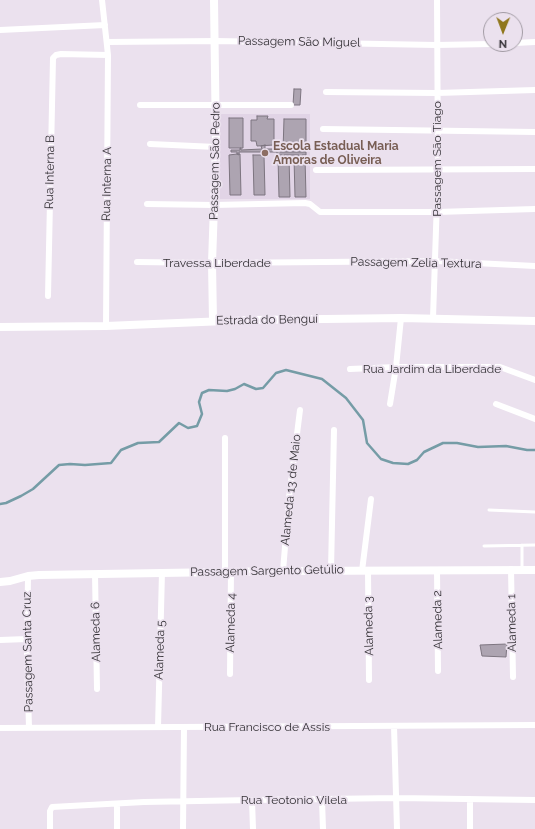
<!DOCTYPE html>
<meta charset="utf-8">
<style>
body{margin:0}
#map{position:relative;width:535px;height:829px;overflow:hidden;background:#ebe1ee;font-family:Raleway,sans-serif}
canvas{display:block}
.north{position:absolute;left:483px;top:12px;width:40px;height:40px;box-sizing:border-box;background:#ebe1ee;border:1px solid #a29ba4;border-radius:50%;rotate:181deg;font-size:11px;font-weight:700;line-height:16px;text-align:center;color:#343136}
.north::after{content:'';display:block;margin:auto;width:14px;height:18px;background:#8f761c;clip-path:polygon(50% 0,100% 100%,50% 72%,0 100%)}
</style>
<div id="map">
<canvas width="535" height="829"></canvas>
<div class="north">N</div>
</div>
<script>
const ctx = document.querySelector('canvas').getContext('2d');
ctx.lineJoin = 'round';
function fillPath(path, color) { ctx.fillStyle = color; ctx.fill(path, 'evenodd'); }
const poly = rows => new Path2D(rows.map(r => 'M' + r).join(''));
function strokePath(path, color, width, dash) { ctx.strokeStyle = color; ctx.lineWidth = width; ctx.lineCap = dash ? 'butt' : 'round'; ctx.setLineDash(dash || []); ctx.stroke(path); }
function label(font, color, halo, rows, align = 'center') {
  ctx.font = font + ' Raleway,sans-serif'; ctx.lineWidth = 3.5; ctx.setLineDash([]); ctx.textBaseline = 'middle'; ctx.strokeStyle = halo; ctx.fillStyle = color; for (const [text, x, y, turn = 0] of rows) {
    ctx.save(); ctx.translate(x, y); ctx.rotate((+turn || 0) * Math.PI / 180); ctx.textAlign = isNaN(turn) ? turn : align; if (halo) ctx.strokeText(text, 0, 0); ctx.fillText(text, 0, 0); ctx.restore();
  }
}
fillPath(poly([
 [220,114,310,114,310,199,220,199]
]), '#e1d4e6');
strokePath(poly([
 [0,504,6,503,21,496,33,489,59,465,70,464,85,465,111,463,121,450,138,443,159,442,179,423,188,428,197,426,202,414,199,402,202,393,209,390,227,391,235,389,244,384,256,389,263,388,276,373,286,370,322,379,346,398,363,420,367,443,381,459,393,463,408,464,417,460,424,452,443,443,457,443,478,447,506,446,527,450,535,450]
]), '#759ca6', 2.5);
const building = poly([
 [294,89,301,89,300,105,293,105,294,89],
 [257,116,268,116,267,119,274,119,274,145,257,146,256,141,251,141,251,120,257,120,257,116],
 [229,118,243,118,243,148,229,148,229,118],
 [284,119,306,119,306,151,283,151,284,119],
 [265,145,265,149,280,149,280,152,306,152,306,155,302,155,302,157,299,157,299,155,284,155,284,157,282,157,282,155,277,155,277,152,267,152,267,156,264,156,266,152,239,152,239,155,237,154,237,152,231,152,231,150,240,150,240,148,241,148,241,150,262,149,261,146,265,145],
 [237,154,240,154,241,195,230,195,229,155,237,154],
 [253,155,264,155,265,195,254,195,253,155],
 [278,157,289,157,290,197,279,197,278,157],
 [294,157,305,157,306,197,295,197,294,157],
 [507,644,506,657,482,656,480,645,507,644]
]);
fillPath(building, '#ada4b1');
strokePath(building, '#7d7580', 1);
strokePath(poly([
 [489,510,535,512],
 [484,546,535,545],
 [522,570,522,545]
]), '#fff', 3);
strokePath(poly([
 [102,0,108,55,106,326],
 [0,30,105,25],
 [107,42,216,41,436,45,491,44],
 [515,43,535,42],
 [326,92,437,93,535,90],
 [140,105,291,105],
 [323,129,535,132],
 [150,144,216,147],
 [316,170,535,169],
 [147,204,214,205,305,203,310,204,320,212,437,212,535,209],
 [137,262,212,263,435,261,535,266],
 [48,296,53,58,56,55,61,54,108,55],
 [433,318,438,170,437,0],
 [350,369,396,367,500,367,535,380],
 [390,404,396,367,401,318],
 [496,404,535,419],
 [225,438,225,571],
 [511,569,513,677],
 [331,570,334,430],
 [437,570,438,671],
 [283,571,289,498,300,410],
 [362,571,371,499],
 [368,571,369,680],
 [95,574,97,689],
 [28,576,27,657,29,728],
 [0,640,27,639],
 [230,674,231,571],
 [394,726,397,829],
 [158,727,162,572],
 [0,728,535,725],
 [252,800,253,829],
 [322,800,323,829],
 [50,829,50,811,52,807,144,802,252,800,397,798,535,800],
 [117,829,117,804],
 [183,829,184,727],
 [470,829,470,799]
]), '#fff', 6);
strokePath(poly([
 [213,321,212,263,216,147,214,0],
 [0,327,106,326,249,320,401,318,535,321],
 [0,582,10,581,28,576,39,575,283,571,535,570]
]), '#fff', 8);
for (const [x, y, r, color] of [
 [265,153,4,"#8d6e63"]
]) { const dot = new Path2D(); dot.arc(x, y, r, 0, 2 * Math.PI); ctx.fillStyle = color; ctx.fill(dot); strokePath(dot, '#ebe1ee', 1.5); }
label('12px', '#343136', '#ebe1ee', [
 ["Passagem São Miguel",299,42,1],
 ["Passagem São Tiago",437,159,-90],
 ["Passagem São Pedro",215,161,-89],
 ["Rua Interna B",50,172,-89],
 ["Rua Interna A",107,184,-89],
 ["Travessa Liberdade",217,263],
 ["Passagem Zelia Textura",416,263,1],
 ["Estrada do Benguí",267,320,-1],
 ["Rua Jardim da Liberdade",432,369],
 ["Alameda 13 de Maio",291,490,-84],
 ["Passagem Sargento Getúlio",267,571,-1],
 ["Alameda 2",438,620,-91],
 ["Alameda 4",231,623,-89],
 ["Alameda 1",512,623,-91],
 ["Alameda 3",369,626,-91],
 ["Alameda 6",96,632,-91],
 ["Alameda 5",160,650,-88],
 ["Passagem Santa Cruz",28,652,-91],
 ["Rua Francisco de Assis",267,727],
 ["Rua Teotonio Vilela",294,800]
]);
label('bold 12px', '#785e54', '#ebe1ee', [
 ["Escola Estadual Maria",273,146],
 ["Amoras de Oliveira",273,160]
], 'left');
</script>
